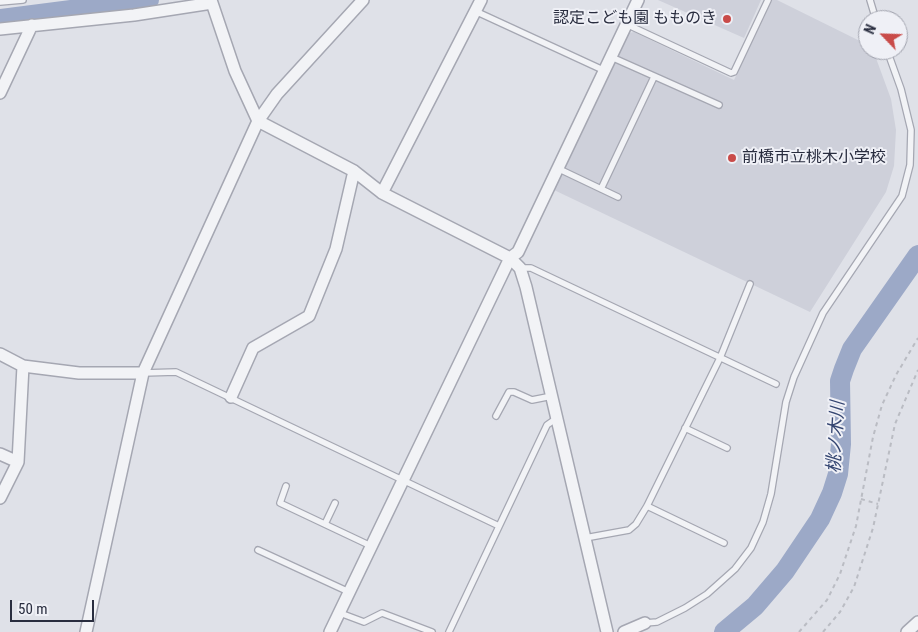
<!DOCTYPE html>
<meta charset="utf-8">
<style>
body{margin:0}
#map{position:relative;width:918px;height:632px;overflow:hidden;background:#dfe1e8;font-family:"Roboto Condensed",sans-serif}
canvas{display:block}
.north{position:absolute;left:858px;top:10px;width:50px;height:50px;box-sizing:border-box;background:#eff0f6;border:1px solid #a0a2ad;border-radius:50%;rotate:294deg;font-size:14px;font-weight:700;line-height:20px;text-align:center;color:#292d3f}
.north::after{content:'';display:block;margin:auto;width:18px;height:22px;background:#c94b49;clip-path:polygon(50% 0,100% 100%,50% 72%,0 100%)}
.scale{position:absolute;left:10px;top:600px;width:84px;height:22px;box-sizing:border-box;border:2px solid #292d3f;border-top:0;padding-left:6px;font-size:15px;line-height:18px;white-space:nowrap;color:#292d3f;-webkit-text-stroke:4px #eff0f6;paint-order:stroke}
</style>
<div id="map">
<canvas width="918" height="632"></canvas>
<div class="north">N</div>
<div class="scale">50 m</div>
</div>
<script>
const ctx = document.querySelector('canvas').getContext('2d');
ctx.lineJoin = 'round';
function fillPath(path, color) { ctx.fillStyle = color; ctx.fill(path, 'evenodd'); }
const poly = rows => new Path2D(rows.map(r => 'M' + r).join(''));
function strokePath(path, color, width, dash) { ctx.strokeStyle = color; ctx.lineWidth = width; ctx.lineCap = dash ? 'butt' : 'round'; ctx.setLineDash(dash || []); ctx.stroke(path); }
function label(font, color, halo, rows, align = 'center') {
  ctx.font = font + ' "Roboto Condensed","Noto Sans JP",sans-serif'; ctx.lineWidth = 4; ctx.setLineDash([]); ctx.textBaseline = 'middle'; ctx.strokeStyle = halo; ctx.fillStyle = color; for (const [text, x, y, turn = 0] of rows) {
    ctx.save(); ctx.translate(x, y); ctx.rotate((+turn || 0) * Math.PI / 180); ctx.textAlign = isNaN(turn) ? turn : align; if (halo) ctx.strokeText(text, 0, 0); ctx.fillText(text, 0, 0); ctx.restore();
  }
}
fillPath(poly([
 [658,0,761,0,744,38],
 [772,0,777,0,868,45,868,50,873,50,891,99,896,130,894,166,886,192,810,312,554,190,629,33,634,32,734,80]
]), '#ced0da');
strokePath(poly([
 [0,19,149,0],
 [724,632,755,606,785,571,820,519,832,493,838,474,841,444,840,381,844,369,852,349,918,255]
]), '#9ca9c7', 20);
const lane = poly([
 [870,0,876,20],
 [0,2,23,0],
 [475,11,603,70],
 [626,24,731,73,734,72,768,0],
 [609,56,719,105],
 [557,168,618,197],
 [601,189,654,77],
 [520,268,531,268,776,384],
 [143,373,176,372,499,526],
 [496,416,509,392,514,392,532,400,552,396],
 [685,428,727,448],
 [286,486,280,503,371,546],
 [647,506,724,543],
 [325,524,335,503],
 [585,538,629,530,636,524,647,506,720,358,750,284],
 [258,550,349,592],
 [340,613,364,622,382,613,432,632],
 [645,623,657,622,685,608,707,594,735,569,751,548,763,522,771,494,786,402,794,377,823,313,902,196,910,165,911,130,901,89,887,50],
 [449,632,547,425,557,418]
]);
const street = poly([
 [211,0,235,71,258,121,354,171,382,193,510,258,520,268,526,287,607,632],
 [0,29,134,15,212,3],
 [0,93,32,25],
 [382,193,481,0],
 [0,354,23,366],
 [231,397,253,348,309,316,336,249,354,171],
 [0,454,18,462],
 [0,498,18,462,23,366,79,373,143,373],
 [86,632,143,373,258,121,277,94,363,0],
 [330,632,510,258,518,252,638,0],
 [624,632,645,623],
 [907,632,918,622]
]);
strokePath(lane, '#a5a7b2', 8);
strokePath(street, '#a5a7b2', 14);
strokePath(poly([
 [861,499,878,504],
 [799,632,827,600,840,574,856,526,873,437,882,405,896,375,918,338],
 [823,632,840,612,854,587,873,528,895,424,918,370]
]), '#babcc3', 2, [4, 4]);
strokePath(lane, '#f2f3f6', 5.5);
strokePath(street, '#f2f3f6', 11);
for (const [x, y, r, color] of [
 [727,19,5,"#c94b49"],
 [732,158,5,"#c94b49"]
]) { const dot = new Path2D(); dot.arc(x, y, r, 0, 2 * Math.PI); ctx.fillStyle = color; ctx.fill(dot); strokePath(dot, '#eff0f6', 2); }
label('16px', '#292d3f', '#eff0f6', [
 ["認定こども園 もものき",717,19],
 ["前橋市立桃木小学校",742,158,"left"]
], 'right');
label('italic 18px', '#344571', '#eff0f6', [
 ["桃ノ木川",837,437,-87]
]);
</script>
